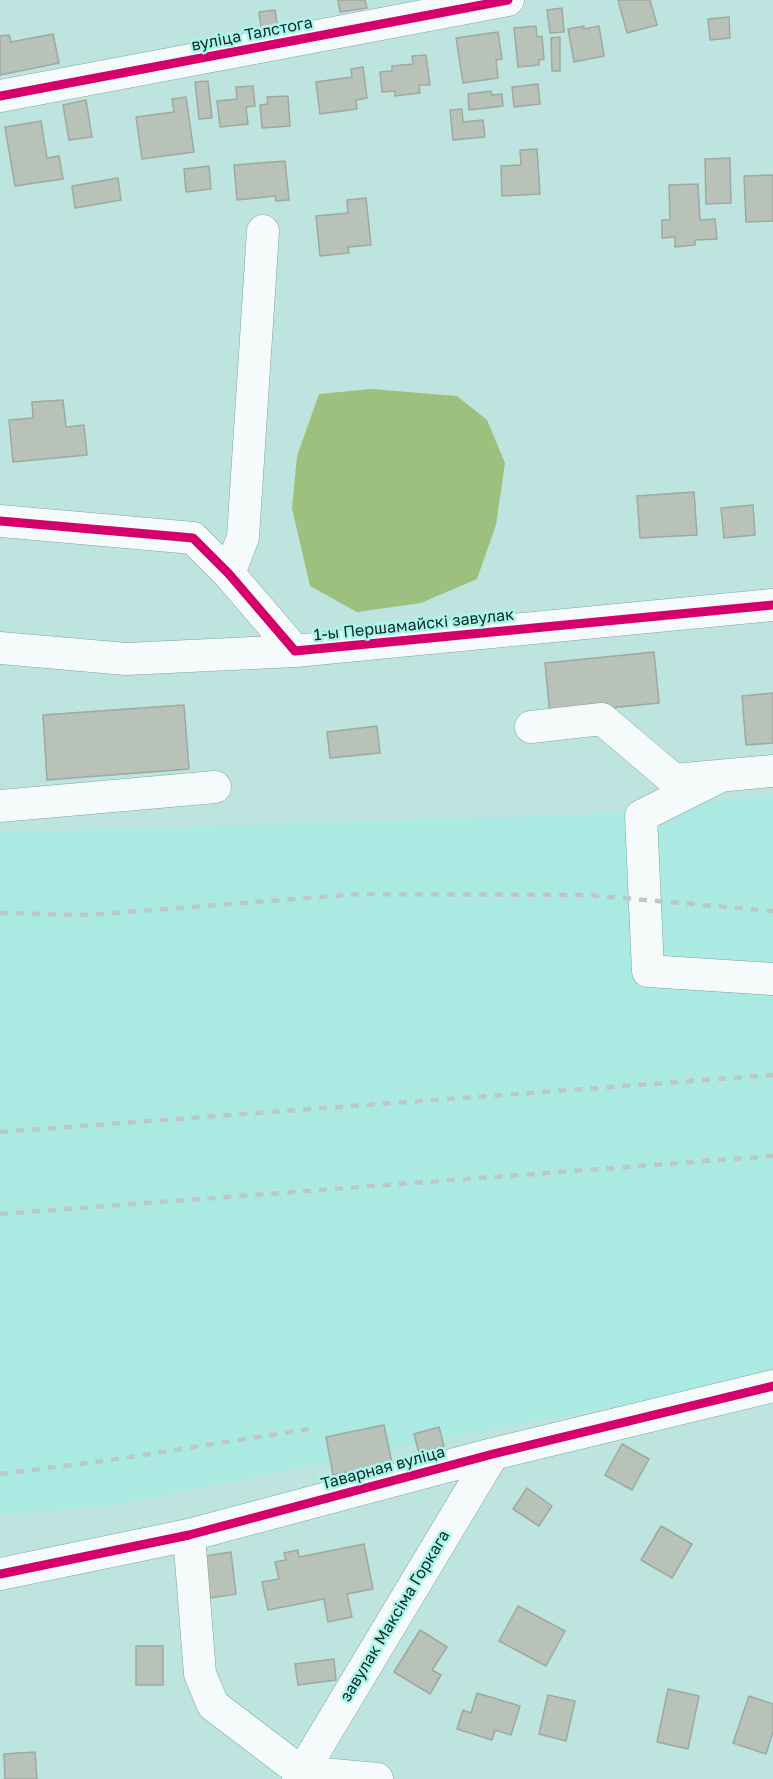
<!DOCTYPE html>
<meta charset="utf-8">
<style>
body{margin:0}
canvas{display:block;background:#bde4df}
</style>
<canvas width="773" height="1779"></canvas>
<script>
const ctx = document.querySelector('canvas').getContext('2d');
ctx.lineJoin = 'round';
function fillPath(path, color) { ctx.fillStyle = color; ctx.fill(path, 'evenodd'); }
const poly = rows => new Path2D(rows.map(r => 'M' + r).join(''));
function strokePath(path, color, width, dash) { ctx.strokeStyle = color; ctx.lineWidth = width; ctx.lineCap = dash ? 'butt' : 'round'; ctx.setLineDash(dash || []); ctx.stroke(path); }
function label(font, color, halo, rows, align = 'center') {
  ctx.font = font + ' "Golos Text",sans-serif'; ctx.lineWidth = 5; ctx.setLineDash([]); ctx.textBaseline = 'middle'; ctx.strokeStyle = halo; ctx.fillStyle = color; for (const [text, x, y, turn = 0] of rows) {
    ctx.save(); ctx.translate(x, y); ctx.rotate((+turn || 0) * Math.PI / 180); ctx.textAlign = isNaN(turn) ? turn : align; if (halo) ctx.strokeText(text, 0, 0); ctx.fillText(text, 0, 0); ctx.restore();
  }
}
fillPath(poly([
 [773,796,773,1377,481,1431,111,1506,0,1514,0,831,62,831,580,815]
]), '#aaeae2');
fillPath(poly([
 [371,389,457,396,487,420,505,463,496,525,477,579,421,603,357,612,310,586,292,508,297,456,319,394]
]), '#9dc07e');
const building = poly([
 [338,0,365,0,367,8,340,12,338,0],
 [618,0,650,0,657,25,627,33,618,0],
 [562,8,564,32,550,33,547,10,562,8],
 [275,10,278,31,262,33,259,12,275,10],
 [729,17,730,38,710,40,708,19,729,17],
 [536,26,537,37,542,36,544,59,539,60,539,65,518,67,514,28,536,26],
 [584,26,584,29,599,26,604,56,574,62,568,29,584,26],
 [498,32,502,59,496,60,498,78,463,83,456,38,498,32],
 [53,34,59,63,0,75,0,36,9,35,11,42,53,34],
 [560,37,560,71,552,71,551,38,560,37],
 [426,55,430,85,419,85,420,93,395,96,395,91,382,92,380,72,392,71,392,66,413,64,412,56,426,55],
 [363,67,367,98,356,100,357,109,320,114,316,82,352,77,351,69,363,67],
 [208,81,212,118,199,119,195,82,208,81],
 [538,84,540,104,514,107,512,87,538,84],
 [253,86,255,106,246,107,248,124,220,127,217,101,237,99,236,87,253,86],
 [491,91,492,95,502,94,503,106,469,110,468,94,491,91],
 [288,96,290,126,262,128,260,105,268,104,267,97,288,96],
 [186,97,194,152,142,159,136,117,174,112,172,99,186,97],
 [86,100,92,137,69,140,63,105,86,100],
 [462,109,463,122,483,120,485,137,453,140,450,110,462,109],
 [41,121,47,158,59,156,63,179,15,186,5,127,41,121],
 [537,149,540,194,502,196,501,166,521,165,520,150,537,149],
 [730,158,731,203,706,204,705,159,730,158],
 [285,161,289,200,276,201,275,196,237,200,234,165,285,161],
 [209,166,211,189,186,192,184,169,209,166],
 [773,175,773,221,746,222,744,176,773,175],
 [118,178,121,200,75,208,72,186,118,178],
 [698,184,700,220,715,219,717,239,695,240,695,245,675,247,675,237,662,238,662,220,670,220,669,185,698,184],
 [366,198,371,245,348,247,349,253,320,256,316,216,348,213,347,200,366,198],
 [63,400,66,427,84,425,87,455,13,462,9,420,33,418,32,402,63,400],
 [694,492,697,535,640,538,637,496,694,492],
 [753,505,755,535,724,538,721,508,753,505],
 [654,652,659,703,550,714,545,663,654,652],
 [773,693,773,743,746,745,742,696,773,693],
 [184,705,189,769,47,780,43,715,184,705],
 [377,726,380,753,330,758,327,732,377,726],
 [384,1425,392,1463,333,1475,326,1437,384,1425],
 [439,1427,444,1446,419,1453,414,1434,439,1427],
 [622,1444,649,1459,632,1490,605,1475,622,1444],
 [527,1488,552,1506,539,1526,513,1509,527,1488],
 [661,1526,692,1544,672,1578,641,1560,661,1526],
 [364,1544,373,1589,347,1594,352,1617,328,1622,324,1599,268,1610,262,1582,279,1579,275,1562,286,1560,284,1553,298,1550,299,1557,364,1544],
 [231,1552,236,1594,210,1598,205,1556,231,1552],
 [518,1606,565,1631,546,1666,499,1641,518,1606],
 [420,1630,447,1647,432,1670,441,1675,430,1694,394,1672,420,1630],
 [136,1646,163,1646,163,1685,136,1685,136,1646],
 [334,1659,336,1680,298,1685,295,1664,334,1659],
 [668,1689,699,1696,688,1749,657,1742,668,1689],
 [477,1693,520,1706,511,1735,495,1730,492,1740,457,1729,463,1710,471,1713,477,1693],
 [548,1695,575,1701,566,1741,539,1734,548,1695],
 [749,1696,773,1704,773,1732,766,1754,733,1743,749,1696],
 [35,1752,37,1779,5,1779,4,1754,35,1752]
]);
fillPath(building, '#b8c2b8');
strokePath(building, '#9ea99f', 1.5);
const minor = poly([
 [0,96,508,0],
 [0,521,193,538,229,574,295,651,773,605],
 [229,574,243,537,263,231],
 [0,648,126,659,295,651],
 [531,727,602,719,674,780,773,771],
 [721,776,641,816,648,971,773,979],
 [0,806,215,787],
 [189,1535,200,1674,213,1705,301,1772,377,1779],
 [0,1574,189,1535,493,1454,773,1386],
 [298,1779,493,1454]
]);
strokePath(minor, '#83a39f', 33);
strokePath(minor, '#f5fbfa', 32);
strokePath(poly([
 [0,913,86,915,360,894,587,895,773,911],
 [0,1132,773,1075],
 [0,1214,773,1156],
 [0,1474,104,1461,309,1429]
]), '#bcc8c6', 4.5, [8, 8]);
strokePath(poly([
 [0,96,508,0],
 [0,521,193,538,229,574,295,651,773,605],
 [0,1574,189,1535,493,1454,773,1386]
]), '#d6006c', 9);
label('16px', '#0c2b28', '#acf5eb', [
 ["вуліца Талстога",252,34,-11],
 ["1-ы Першамайскі завулак",414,625,-6],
 ["Таварная вуліца",383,1468,-15],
 ["завулак Максіма Горкага",395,1616,-59]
]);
</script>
